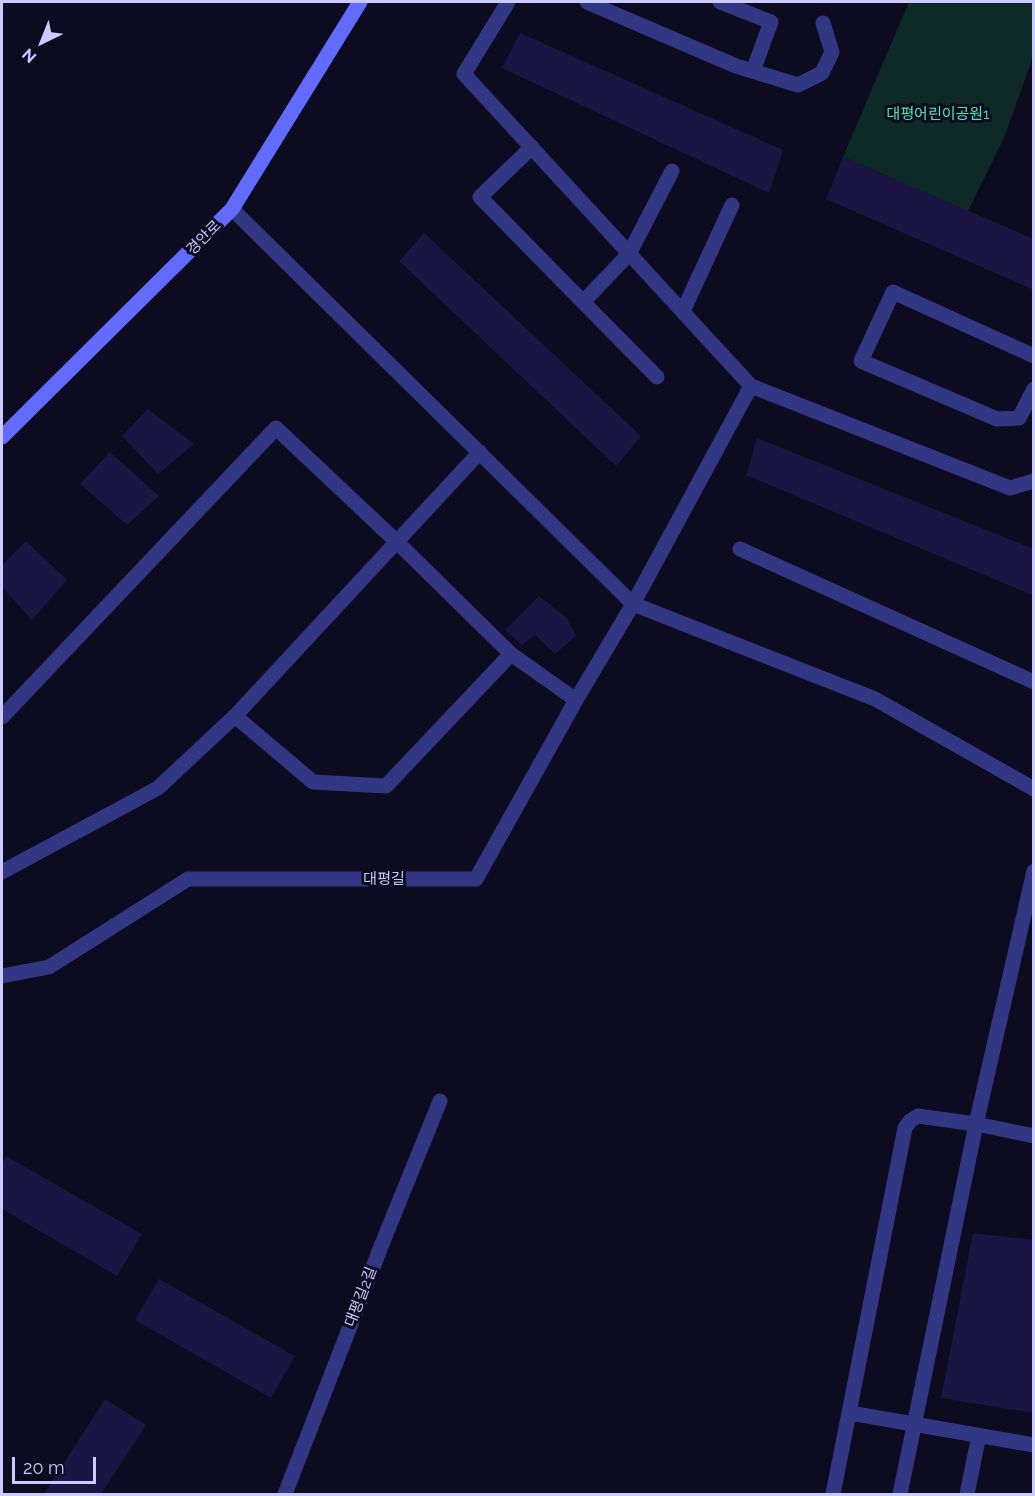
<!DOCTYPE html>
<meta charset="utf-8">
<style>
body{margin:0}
#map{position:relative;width:1035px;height:1496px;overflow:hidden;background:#0c0b20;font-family:Raleway,sans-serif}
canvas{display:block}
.frame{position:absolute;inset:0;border:3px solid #cacaff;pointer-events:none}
.north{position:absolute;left:12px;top:12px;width:60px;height:60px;-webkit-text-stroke:4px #0c0b20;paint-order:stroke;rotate:223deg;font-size:16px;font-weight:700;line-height:24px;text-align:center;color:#cacaff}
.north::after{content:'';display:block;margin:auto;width:21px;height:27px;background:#cacaff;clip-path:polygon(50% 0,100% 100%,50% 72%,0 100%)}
.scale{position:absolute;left:12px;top:1457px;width:84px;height:27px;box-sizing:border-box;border:3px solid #cacaff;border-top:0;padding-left:8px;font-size:18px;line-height:21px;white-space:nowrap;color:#cacaff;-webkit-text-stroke:4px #0c0b20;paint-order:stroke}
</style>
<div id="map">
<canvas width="1035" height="1496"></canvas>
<div class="frame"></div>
<div class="north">N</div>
<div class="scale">20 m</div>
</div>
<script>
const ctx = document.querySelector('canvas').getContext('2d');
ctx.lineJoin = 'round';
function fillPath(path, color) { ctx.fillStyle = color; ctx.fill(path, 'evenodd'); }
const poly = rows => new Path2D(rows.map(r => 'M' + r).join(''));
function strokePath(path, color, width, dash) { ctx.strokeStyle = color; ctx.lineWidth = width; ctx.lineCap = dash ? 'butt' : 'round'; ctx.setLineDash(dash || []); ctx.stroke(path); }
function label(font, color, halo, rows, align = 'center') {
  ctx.font = font + ' Raleway,"Noto Sans KR",sans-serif'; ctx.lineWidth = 6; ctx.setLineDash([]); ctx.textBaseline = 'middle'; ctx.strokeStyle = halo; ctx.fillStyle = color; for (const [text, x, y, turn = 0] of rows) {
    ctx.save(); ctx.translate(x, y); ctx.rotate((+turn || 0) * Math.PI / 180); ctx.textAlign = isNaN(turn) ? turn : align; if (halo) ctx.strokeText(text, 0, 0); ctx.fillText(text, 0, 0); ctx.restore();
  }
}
fillPath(poly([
 [909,2,1033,2,1033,53,1030,65,1004,138,968,211,843,157]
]), '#0d2a26');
fillPath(poly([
 [520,33,783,150,769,193,502,68],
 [843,157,1034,239,1034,290,826,199],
 [424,233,641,436,616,466,399,261],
 [148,409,194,444,158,474,122,436],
 [757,438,1034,549,1032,595,746,475],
 [110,452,159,496,127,525,80,484],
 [26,541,67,580,32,620,2,587,2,565],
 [539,596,567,618,576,636,555,654,535,635,522,645,505,630],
 [6,1156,142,1234,117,1276,2,1209,2,1164],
 [973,1233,1034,1240,1034,1413,941,1398],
 [159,1279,295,1356,271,1398,135,1320],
 [105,1399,146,1425,101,1494,44,1494]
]), '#1a1542');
strokePath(poly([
 [235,716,313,782,386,786,511,654],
 [2,717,276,428,397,542,511,654,576,700],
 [2,872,158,788,235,716,480,452],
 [850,1413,1034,1445],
 [833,1494,905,1128,910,1121,918,1116,976,1124,1034,1136],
 [900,1494,976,1124,1034,871],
 [967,1494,979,1435]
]), '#323783', 15);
strokePath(poly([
 [508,2,464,74,751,386,1010,488,1034,481],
 [587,2,736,66,798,85,822,73,832,52,823,23],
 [720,2,771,22,753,71],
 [532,147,480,197,583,302,629,254,672,171],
 [232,209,633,604,875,699,1034,789],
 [583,302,657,377],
 [683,311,732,205],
 [1034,356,893,292,861,361,997,419,1019,418,1034,389],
 [740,549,1034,682],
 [2,976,49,967,188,879,476,879,576,700,633,604,751,386],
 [285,1494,382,1244,440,1101]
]), '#323783', 15);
strokePath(poly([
 [2,437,232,209,360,2]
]), '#616cff', 15);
label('15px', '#4de8b2', '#0c0b20', [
 ["대평어린이공원1",938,114]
]);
label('15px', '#cacaff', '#0c0b20', [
 ["경안로",204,238,-45],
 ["대평길",384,879],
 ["대평길2길",361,1297,-69]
]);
</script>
